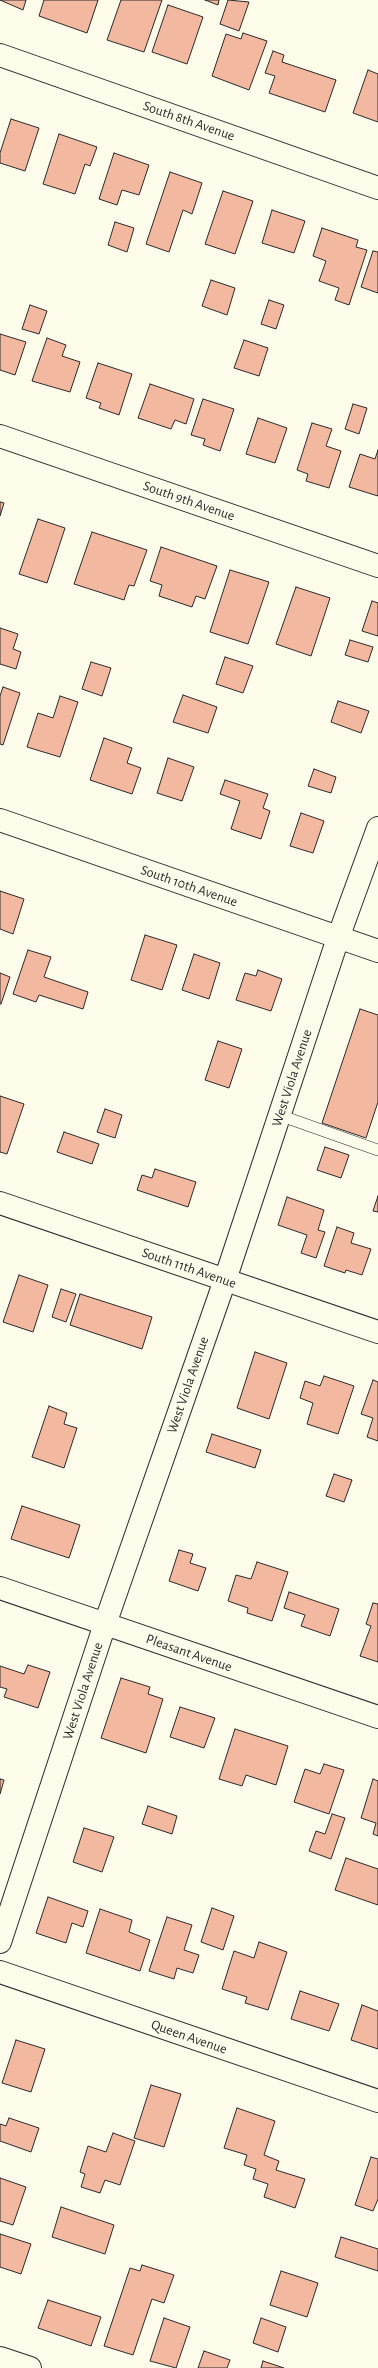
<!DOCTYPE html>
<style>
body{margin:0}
canvas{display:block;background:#fdfbea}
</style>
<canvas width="378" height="2368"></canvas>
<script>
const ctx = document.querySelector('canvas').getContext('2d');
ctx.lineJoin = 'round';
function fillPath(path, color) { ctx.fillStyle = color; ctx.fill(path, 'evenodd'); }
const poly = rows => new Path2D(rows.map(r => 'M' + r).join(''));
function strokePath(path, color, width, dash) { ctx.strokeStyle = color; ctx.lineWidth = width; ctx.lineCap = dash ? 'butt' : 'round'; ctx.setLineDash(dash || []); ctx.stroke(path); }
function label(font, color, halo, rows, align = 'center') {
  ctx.font = font + ' "Alegreya Sans",sans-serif'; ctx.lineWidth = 3; ctx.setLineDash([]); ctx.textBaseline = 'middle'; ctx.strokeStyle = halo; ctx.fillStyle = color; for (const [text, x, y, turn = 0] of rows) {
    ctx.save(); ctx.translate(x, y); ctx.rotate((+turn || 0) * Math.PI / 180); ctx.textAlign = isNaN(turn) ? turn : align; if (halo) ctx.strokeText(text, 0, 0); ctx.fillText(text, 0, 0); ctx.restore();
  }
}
const building = poly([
 [0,0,26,0,23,10,0,0],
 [44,0,98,0,87,33,39,16,44,0],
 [121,0,162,0,144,52,107,40,121,0],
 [205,0,219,0,218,5,205,0],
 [228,0,249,2,239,31,220,24,228,0],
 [168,5,203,17,187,64,152,52,168,5],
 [243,33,267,41,249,90,212,76,226,34,241,39,243,33],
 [273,51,284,55,282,62,336,80,325,112,269,93,275,76,265,73,273,51],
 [368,70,378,74,378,122,353,113,368,70],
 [11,119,39,128,25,171,0,163,0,153,11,119],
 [59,134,97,147,90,166,85,164,75,194,43,184,59,134],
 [114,153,149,165,139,195,122,190,117,205,99,199,114,153],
 [170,172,202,183,192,214,183,210,169,252,146,244,170,172],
 [223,191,253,201,235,254,205,244,223,191],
 [272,210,305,221,294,253,262,243,272,210],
 [115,222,134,228,127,252,108,245,115,222],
 [322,228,358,240,356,247,367,250,349,305,335,300,339,288,319,281,326,261,313,256,322,228],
 [373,251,378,252,378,293,361,287,373,251],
 [211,280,235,288,227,315,202,306,211,280],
 [269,300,284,305,276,329,261,324,269,300],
 [30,305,47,311,39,334,22,329,30,305],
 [0,334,26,342,15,375,0,370,0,334],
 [47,338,66,345,62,356,80,362,70,392,32,381,47,338],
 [244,340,268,348,259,376,234,368,244,340],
 [98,363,132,374,119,415,99,408,101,403,86,398,98,363],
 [150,384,194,399,186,424,175,420,171,429,138,418,150,384],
 [203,399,234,409,220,451,203,445,205,439,191,435,203,399],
 [353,404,367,408,359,434,345,429,353,404],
 [258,418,287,428,275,463,246,454,258,418],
 [312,423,332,429,326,446,341,451,329,488,306,481,308,474,297,470,312,423],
 [378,450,378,496,349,487,360,454,375,459,378,450],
 [0,502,4,503,0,516,0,502],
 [38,519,65,528,47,583,19,574,38,519],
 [92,532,147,550,134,586,129,585,124,600,74,584,92,532],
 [161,547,217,566,205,599,196,596,192,607,159,596,162,585,150,581,161,547],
 [230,570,269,582,248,644,210,632,230,570],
 [296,587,330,598,311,656,276,644,296,587],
 [372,601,378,603,378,636,362,631,372,601],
 [0,628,18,634,13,649,21,652,16,669,0,664,0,628],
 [350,640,373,647,368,662,345,655,350,640],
 [225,657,253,666,243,693,216,684,225,657],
 [91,662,111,668,102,696,82,689,91,662],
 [3,687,20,693,3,745,0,744,0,696,3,687],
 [183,695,217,707,208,733,173,722,183,695],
 [60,696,78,702,60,757,27,747,38,713,53,718,60,696],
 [338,701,369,711,361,733,331,722,338,701],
 [104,738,132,748,127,763,141,768,132,794,90,780,104,738],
 [168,758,194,767,182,801,157,793,168,758],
 [314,769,336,777,331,793,308,786,314,769],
 [225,780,268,794,263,808,270,811,261,839,231,829,240,801,220,794,225,780],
 [301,813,324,821,313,853,290,846,301,813],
 [0,891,24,899,13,934,0,929,0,891],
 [145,935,177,945,162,990,131,980,145,935],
 [28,950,51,957,44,977,88,992,83,1009,39,995,36,1002,13,994,28,950],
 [194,954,220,963,209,999,182,990,194,954],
 [258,970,282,979,271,1011,236,1000,245,973,256,976,258,970],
 [0,973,10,977,1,1004,0,1004,0,973],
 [360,1009,378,1015,378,1102,366,1138,322,1123,360,1009],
 [218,1041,242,1049,229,1088,205,1080,218,1041],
 [0,1096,24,1104,7,1154,0,1152,0,1096],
 [105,1109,122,1115,115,1138,97,1132,105,1109],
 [64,1132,99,1144,92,1164,57,1152,64,1132],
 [325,1147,349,1155,341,1178,317,1170,325,1147],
 [155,1169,196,1182,188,1207,137,1190,142,1175,152,1178,155,1169],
 [378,1196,378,1212,373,1211,378,1196],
 [287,1197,324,1210,318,1230,325,1232,316,1258,301,1253,307,1235,278,1225,287,1197],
 [337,1227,354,1233,351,1243,371,1249,362,1275,346,1270,345,1273,324,1266,337,1227],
 [19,1275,48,1285,33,1332,3,1322,19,1275],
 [61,1289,76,1294,66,1322,52,1317,61,1289],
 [80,1294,152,1317,142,1349,70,1325,80,1294],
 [255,1352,287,1363,269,1419,237,1408,255,1352],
 [324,1376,354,1386,338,1434,307,1424,313,1403,300,1398,305,1381,320,1386,324,1376],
 [373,1380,378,1382,378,1441,367,1437,373,1418,361,1414,373,1380],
 [49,1406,67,1413,64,1424,77,1428,64,1468,32,1457,49,1406],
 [212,1434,261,1450,255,1468,206,1452,212,1434],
 [334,1474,352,1480,344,1502,326,1496,334,1474],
 [22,1506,80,1525,69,1558,11,1539,22,1506],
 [179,1550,193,1554,190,1563,206,1568,198,1591,169,1581,179,1550],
 [257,1562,288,1572,272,1621,247,1613,248,1608,228,1601,236,1575,251,1579,257,1562],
 [289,1592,339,1609,330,1636,301,1626,305,1615,284,1608,289,1592],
 [373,1603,378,1604,378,1662,360,1656,371,1626,366,1624,373,1603],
 [28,1665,50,1672,38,1708,4,1697,7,1689,0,1687,0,1666,24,1674,28,1665],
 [121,1678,150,1687,148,1694,163,1699,146,1753,101,1738,121,1678],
 [180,1707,215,1718,204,1748,170,1737,180,1707],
 [235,1729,288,1746,276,1785,246,1775,242,1786,219,1779,235,1729],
 [324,1764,344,1770,329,1814,294,1802,305,1769,320,1774,324,1764],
 [0,1779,4,1780,0,1794,0,1779],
 [373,1779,378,1781,378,1836,373,1834,376,1823,361,1818,373,1779],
 [148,1806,177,1816,172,1834,142,1824,148,1806],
 [332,1814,345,1818,331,1859,309,1851,316,1831,325,1834,332,1814],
 [84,1828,114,1837,102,1872,73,1862,84,1828],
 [346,1858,378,1869,378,1905,335,1890,346,1858],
 [48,1897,88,1911,83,1927,72,1923,66,1943,36,1933,48,1897],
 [212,1908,234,1916,223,1950,201,1942,212,1908],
 [100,1909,132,1920,129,1932,150,1940,140,1971,86,1953,100,1909],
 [167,1917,192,1925,184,1950,199,1955,193,1973,177,1968,174,1979,149,1971,167,1917],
 [259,1942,287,1952,268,2010,245,2003,247,1997,222,1989,234,1951,254,1958,259,1942],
 [300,1991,339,2004,329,2031,291,2019,300,1991],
 [362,2005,378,2011,378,2049,351,2040,362,2005],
 [16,2040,45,2049,31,2092,2,2083,16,2040],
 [151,2085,181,2094,164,2147,134,2138,151,2085],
 [237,2108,275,2121,264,2155,279,2161,276,2170,305,2179,295,2208,264,2197,268,2184,253,2179,256,2169,244,2165,247,2155,224,2148,237,2108],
 [9,2118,39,2128,31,2152,0,2141,0,2124,6,2126,9,2118],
 [113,2133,135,2141,120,2185,105,2180,100,2193,81,2187,85,2174,80,2172,88,2146,106,2152,113,2133],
 [371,2157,378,2159,378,2199,373,2211,355,2205,371,2157],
 [0,2178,26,2187,13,2225,0,2221,0,2178],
 [61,2207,114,2225,105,2254,52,2237,61,2207],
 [0,2234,31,2244,21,2274,0,2267,0,2234],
 [341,2237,378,2249,378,2271,335,2257,341,2237],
 [142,2265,174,2275,164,2303,152,2299,133,2355,104,2346,130,2268,140,2271,142,2265],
 [281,2271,318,2283,307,2317,270,2305,281,2271],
 [48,2300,101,2317,91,2346,38,2328,48,2300],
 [164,2318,190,2327,176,2368,150,2361,164,2318],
 [261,2318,286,2327,278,2352,253,2343,261,2318],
 [204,2351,230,2360,227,2368,198,2368,204,2351],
 [263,2361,284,2368,261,2368,263,2361]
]);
fillPath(building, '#f2b8a0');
strokePath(building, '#2b2b2b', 1);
const lane = poly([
 [279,1115,378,1150]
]);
const street = poly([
 [0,55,378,188],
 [0,436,378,566],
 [0,820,378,951],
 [0,1203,378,1332],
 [0,1588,378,1717],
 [0,1942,105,1624,225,1280,338,938,378,828],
 [0,1972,378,2101],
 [0,2358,30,2368]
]);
strokePath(lane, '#2b2b2b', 12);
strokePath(street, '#2b2b2b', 24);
strokePath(lane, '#fdfbea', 11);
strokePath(street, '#fdfbea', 22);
label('14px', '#2b2b2b', '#fdfbea', [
 ["South 8th Avenue",189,121,19],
 ["South 9th Avenue",189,501,19],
 ["South 10th Avenue",189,886,19],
 ["West Viola Avenue",292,1078,-72],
 ["South 11th Avenue",189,1268,19],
 ["West Viola Avenue",188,1385,-71],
 ["Pleasant Avenue",189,1653,19],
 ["West Viola Avenue",83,1691,-72],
 ["Queen Avenue",189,2037,19]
]);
</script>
